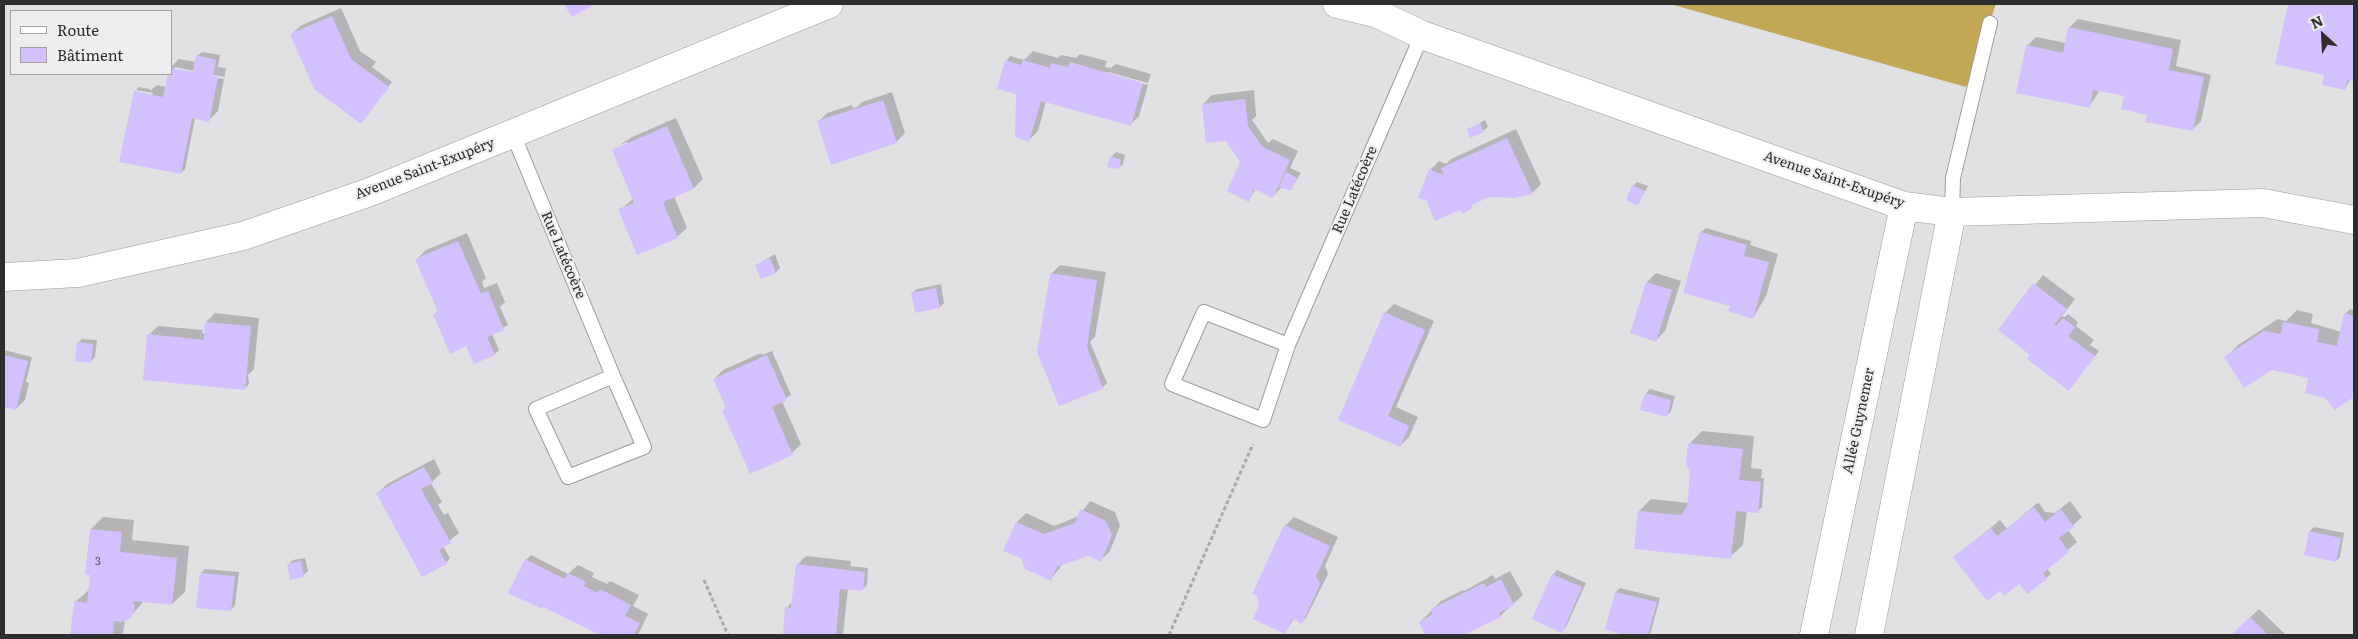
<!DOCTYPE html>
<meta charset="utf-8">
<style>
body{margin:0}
#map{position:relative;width:2358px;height:639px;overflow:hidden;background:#e1e1e4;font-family:Literata,serif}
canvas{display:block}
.frame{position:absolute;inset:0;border:5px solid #2d2d2e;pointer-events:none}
.legend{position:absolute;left:10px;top:10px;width:162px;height:65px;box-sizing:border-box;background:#eeeef1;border:1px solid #a1a1a3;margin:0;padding:6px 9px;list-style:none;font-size:15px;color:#2d2d2e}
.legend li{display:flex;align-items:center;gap:10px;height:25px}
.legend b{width:25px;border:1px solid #a1a1a3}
.north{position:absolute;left:2298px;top:10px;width:50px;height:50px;-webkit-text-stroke:4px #eeeef1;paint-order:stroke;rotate:335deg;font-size:14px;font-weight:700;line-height:20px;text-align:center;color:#2d2d2e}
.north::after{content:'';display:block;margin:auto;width:18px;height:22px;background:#2d2d2e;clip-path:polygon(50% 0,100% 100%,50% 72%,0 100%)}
</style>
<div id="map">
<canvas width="2358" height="639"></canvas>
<div class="frame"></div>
<ul class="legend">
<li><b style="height:6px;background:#fff"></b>Route</li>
<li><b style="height:14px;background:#d2c1fe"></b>Bâtiment</li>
</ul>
<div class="north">N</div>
</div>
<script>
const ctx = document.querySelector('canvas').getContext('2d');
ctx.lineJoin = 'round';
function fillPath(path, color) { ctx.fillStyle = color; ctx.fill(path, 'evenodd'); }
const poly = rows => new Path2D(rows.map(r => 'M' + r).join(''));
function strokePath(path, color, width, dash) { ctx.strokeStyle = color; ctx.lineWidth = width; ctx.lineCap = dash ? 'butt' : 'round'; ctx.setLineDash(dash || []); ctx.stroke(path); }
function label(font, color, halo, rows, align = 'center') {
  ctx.font = font + ' Literata,serif'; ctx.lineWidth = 4; ctx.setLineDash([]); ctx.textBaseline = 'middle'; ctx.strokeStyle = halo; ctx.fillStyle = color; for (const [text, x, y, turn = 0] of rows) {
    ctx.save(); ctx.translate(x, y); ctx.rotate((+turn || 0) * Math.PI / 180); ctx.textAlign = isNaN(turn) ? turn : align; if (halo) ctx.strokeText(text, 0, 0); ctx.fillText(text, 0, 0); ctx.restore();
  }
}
fillPath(poly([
 [1670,4,1996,4,1966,87]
]), '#c2a754');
fillPath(poly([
 [2290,4,2354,4,2354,81,2350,80,2345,89,2325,74,2277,63],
 [341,8,360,51,376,62,372,67,392,82,361,123,291,35,300,26],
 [2078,19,2181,40,2176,66,2211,75,2201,121,2192,130,2148,116,2125,95,2100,90,2089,107,2027,46,2036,37,2066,43,2069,28],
 [1033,51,1058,58,1061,55,1076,58,1080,54,1107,61,1105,67,1111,68,1116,64,1151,74,1148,83,1108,72,1106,74,1148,85,1139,116,1130,125,1046,101,1038,131,1029,140,1006,61,1010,56,1024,60],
 [202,52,220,55,218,67,226,68,218,111,209,120,195,118,185,169,181,173,135,91,139,87,150,89,150,91,157,85,166,87,171,67,179,59,196,62,197,56],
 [175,67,194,71,194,74,174,70],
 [213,75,225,77,224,79,210,77],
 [136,90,153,93,152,96,136,92],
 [1254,90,1256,116,1252,120,1268,143,1273,139,1298,151,1290,168,1301,173,1290,190,1282,187,1273,196,1256,189,1248,200,1242,162,1203,104,1212,95],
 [892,92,905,133,896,142,818,122,827,113,852,105,853,108,857,107,862,102],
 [676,118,703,179,694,188,674,196,687,228,678,236,638,253,620,210,633,199,613,150,617,147,617,149,628,144,627,142,618,146,632,137],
 [1485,120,1488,127,1483,131,1468,130],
 [1516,129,1541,184,1532,193,1489,196,1475,202,1470,208,1430,170,1439,161,1446,164,1451,159],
 [1116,152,1125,155,1123,164,1118,168,1111,157],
 [1637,182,1648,186,1638,204,1633,186],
 [1706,228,1751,241,1750,245,1778,254,1766,296,1753,318,1731,305,1701,232],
 [467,233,486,278,482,282,484,288,497,283,505,302,500,307,508,325,492,334,499,350,495,354,467,345,434,315,439,310,417,259,426,250],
 [775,254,780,268,776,272,762,278,757,265],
 [1060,265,1106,272,1095,337,1090,342,1107,383,1102,388,1051,274],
 [1656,273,1681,281,1665,331,1656,340,1632,333,1647,282],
 [2043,275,2075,299,2062,316,2065,317,2068,314,2078,322,2076,326,2094,340,2090,345,2099,351,2068,390,2032,355,1999,330],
 [941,284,944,303,940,307,916,311,912,293,917,289],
 [1394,304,1434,321,1396,407,1418,417,1409,437,1400,446,1339,419,1385,313],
 [2350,309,2354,310,2354,396,2336,408,2310,377,2226,357,2238,345,2278,319,2286,321,2297,310,2313,314,2311,323,2341,332,2345,314],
 [215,313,259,318,254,369,248,375,249,384,244,389,149,335,158,326,203,330,202,333,205,334,206,322],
 [82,339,97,340,95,357,90,362,78,343],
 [4,350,32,357,26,382,29,383,25,400,16,409,4,406],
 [772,351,791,395,782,401,801,444,792,453,751,472,723,410,727,407,714,379,723,370,761,353,762,355],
 [1650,389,1675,396,1671,411,1666,416,1646,393],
 [1702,431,1754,436,1751,468,1762,469,1761,478,1764,478,1762,507,1757,512,1747,510,1743,545,1730,557,1639,511,1651,499,1688,503,1692,473,1690,443],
 [434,459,441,473,431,483,442,502,438,505,444,515,448,513,459,533,443,546,450,558,446,563,378,493,387,484],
 [1090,501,1115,512,1120,526,1110,551,1101,560,1088,554,1063,564,1051,579,1022,557,1005,550,1017,522,1026,513,1054,526,1079,516],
 [2070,501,2082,517,2068,530,2077,542,2047,568,2051,574,2027,593,2019,583,1954,558,2000,520,2007,529,2036,504,2039,503,2045,512,2055,513],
 [103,517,134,520,132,540,189,546,185,592,172,604,144,601,130,617,125,620,123,633,121,635,71,635,75,602,90,589,91,529],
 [1294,517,1338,537,1325,566,1328,574,1306,618,1302,622,1294,618,1285,633,1285,526],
 [2314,527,2344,533,2340,557,2336,561,2310,531],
 [531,555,568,574,578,565,594,573,592,577,607,584,610,581,639,595,633,606,648,614,638,635,603,635,550,609,526,560],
 [806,556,851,561,850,566,868,568,867,585,862,590,848,588,843,635,784,635,787,608,791,603,794,604,797,565],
 [305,558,308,571,303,575,289,564,293,560],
 [205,569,239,572,235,605,231,610,201,573],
 [1557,570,1586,583,1566,627,1561,632,1553,575],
 [1510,571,1523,595,1500,616,1461,635,1427,635,1420,622,1441,601,1463,590,1464,591,1493,575,1495,579],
 [1620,588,1660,598,1650,635,1631,635,1606,629,1616,592],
 [2259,609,2286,635,2232,635]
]), '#0003');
fillPath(poly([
 [564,4,595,4,572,17],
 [2288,4,2354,4,2354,82,2347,80,2345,90,2322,85,2324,75,2275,64],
 [332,16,351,59,389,87,361,124,314,89,290,34],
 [2068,27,2173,49,2169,70,2204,77,2193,131,2145,122,2147,115,2121,109,2124,96,2093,90,2090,108,2016,93,2026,45,2063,53],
 [196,55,216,60,213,76,218,77,209,122,192,118,181,174,119,162,134,91,163,97,168,74,171,74,171,68,193,72],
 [1005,60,1021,65,1023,60,1050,68,1051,63,1068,67,1070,62,1143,83,1131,126,1041,101,1029,142,1015,137,1016,94,997,89],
 [1245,99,1248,126,1263,147,1290,160,1273,198,1254,189,1249,202,1227,191,1240,162,1226,141,1206,143,1202,104],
 [883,100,897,143,831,165,817,121],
 [1480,123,1484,132,1470,138,1467,129],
 [667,126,694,189,663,202,678,238,637,255,618,209,634,203,612,150],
 [1507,138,1533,194,1514,198,1489,197,1470,206,1471,209,1462,214,1460,210,1435,221,1426,200,1418,198,1429,169,1444,175,1441,168],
 [1110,156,1121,160,1119,169,1107,167],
 [1286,172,1297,178,1291,191,1279,187],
 [1632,185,1645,191,1638,206,1626,200],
 [1700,232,1747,245,1744,256,1769,262,1753,319,1728,311,1730,306,1683,293],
 [458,241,481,294,488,291,504,330,487,337,495,355,474,364,466,346,450,354,433,314,438,312,415,259],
 [770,258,776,273,761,279,755,265],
 [1050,273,1097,280,1087,347,1103,389,1059,406,1037,352],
 [1646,282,1672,290,1656,342,1630,333],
 [2033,283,2067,309,2054,325,2056,326,2063,318,2075,327,2068,336,2095,356,2069,391,2027,359,2030,355,1998,330],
 [936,288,940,308,915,313,911,293],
 [1384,312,1425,330,1388,416,1409,426,1400,447,1338,420],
 [2344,313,2354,316,2354,397,2335,410,2325,398,2305,393,2308,378,2272,370,2244,388,2224,357,2264,331,2281,334,2283,322,2319,329,2317,342,2337,346],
 [205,322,251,326,245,390,143,380,147,334,204,340],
 [77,342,93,344,91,363,75,361],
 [4,355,28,361,16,410,4,407],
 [767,355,787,400,772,407,793,455,750,474,722,410,726,408,713,379],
 [1645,393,1671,400,1667,417,1640,410],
 [1688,443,1743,449,1739,480,1761,482,1758,513,1736,511,1731,559,1634,549,1638,511,1681,515,1687,506,1690,473,1686,464],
 [424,467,433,483,421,489,451,543,439,550,447,564,422,577,376,493],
 [2034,507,2045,522,2061,509,2074,527,2059,538,2069,552,2043,573,2047,579,2027,594,2019,584,2004,596,2000,591,1987,601,1953,557,1991,528,1997,536],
 [1080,509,1106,521,1112,535,1101,562,1088,556,1057,567,1051,581,1025,569,1021,558,1003,551,1016,522,1044,534,1075,523],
 [1284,525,1330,546,1316,576,1320,584,1302,624,1292,619,1285,634,1253,619,1259,604,1257,596,1252,594],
 [90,529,122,532,120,552,177,558,172,605,133,601,135,609,131,618,122,622,114,621,113,635,70,635,74,601,87,603,90,575,85,575],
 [2309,531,2341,538,2336,562,2304,555],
 [525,559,565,579,568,573,586,582,584,586,598,593,600,589,631,605,625,616,640,623,634,635,600,635,543,607,542,609,508,593],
 [301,561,304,577,290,580,287,564],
 [796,564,865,572,863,591,840,589,836,635,783,635,785,607,791,608],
 [200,573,235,576,231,611,196,608],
 [1552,574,1582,587,1562,633,1532,619],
 [1501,579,1514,605,1499,613,1501,617,1464,635,1425,635,1419,622,1433,614,1431,609,1484,583,1486,587],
 [1615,592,1657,602,1648,635,1626,635,1605,630],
 [2250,617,2268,635,2231,635]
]), '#d2c1fe');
const service = poly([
 [513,134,613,376],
 [1952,212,1953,178,1990,23],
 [1204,312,1288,345,1263,420,1172,384,1204,312],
 [1288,345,1422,35],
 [613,376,644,447,568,477,536,409,613,376]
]);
const minor = poly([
 [1337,4,1378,14,1422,35,1904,206,1952,212,2263,203,2354,220],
 [4,277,78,273,243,236,370,192,829,4],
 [1814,635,1904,206],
 [1869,635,1952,212]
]);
strokePath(service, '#9b9b9d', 16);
strokePath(minor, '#9b9b9d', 29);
strokePath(poly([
 [704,580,728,635],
 [1169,635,1253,444]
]), '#a9a9ab', 3, [4, 2.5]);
strokePath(service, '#fff', 14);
strokePath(minor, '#fff', 28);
label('11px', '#565262', null, [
 ["3",98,562]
]);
label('14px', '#2d2d2e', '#eeeef1', [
 ["Avenue Saint-Exupéry",425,169,-21],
 ["Avenue Saint-Exupéry",1834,180,19],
 ["Rue Latécoère",1355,190,-67],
 ["Rue Latécoère",563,255,67],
 ["Allée Guynemer",1859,421,-78]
]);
</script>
